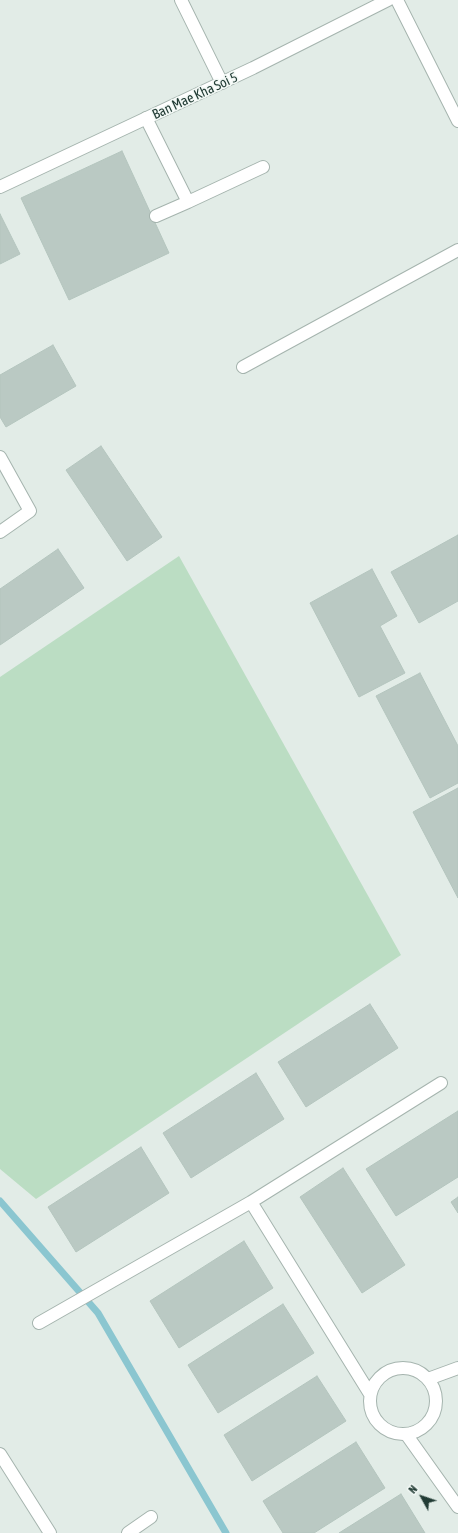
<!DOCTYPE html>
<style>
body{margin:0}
#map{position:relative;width:458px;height:1533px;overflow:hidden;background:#e2ece7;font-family:"Asap Condensed",sans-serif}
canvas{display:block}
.north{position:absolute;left:402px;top:1477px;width:40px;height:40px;-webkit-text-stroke:3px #f2f8f5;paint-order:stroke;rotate:310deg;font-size:11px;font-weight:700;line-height:16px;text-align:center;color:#223c35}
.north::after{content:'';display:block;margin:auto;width:14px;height:18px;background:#223c35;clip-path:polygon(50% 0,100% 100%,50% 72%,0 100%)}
</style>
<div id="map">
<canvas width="458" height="1533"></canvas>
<div class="north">N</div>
</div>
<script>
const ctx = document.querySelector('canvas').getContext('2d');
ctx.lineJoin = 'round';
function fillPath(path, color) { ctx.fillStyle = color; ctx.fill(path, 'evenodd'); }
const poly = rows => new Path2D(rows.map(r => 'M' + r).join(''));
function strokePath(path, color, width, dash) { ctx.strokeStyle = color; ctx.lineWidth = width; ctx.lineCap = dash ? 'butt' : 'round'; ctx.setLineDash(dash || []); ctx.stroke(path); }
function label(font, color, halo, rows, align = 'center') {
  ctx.font = font + ' "Asap Condensed",sans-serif'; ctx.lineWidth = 3; ctx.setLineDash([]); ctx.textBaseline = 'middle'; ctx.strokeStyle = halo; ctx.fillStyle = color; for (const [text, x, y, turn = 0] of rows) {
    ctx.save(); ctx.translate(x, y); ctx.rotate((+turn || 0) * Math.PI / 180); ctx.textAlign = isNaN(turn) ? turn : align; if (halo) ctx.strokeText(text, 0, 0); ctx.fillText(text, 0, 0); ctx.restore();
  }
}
fillPath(poly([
 [179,556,401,955,36,1199,0,1169,0,677]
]), '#bbddc3');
strokePath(poly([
 [0,1201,98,1313,226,1533]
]), '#8bc6d0', 7);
const building = poly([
 [122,151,169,253,69,300,21,198,122,151],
 [0,214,20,254,0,264,0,214],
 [53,345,76,386,6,427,0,417,0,375,53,345],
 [101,446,162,537,127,561,66,470,101,446],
 [458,535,458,601,419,623,391,572,458,535],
 [58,549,84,588,0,645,0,589,58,549],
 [372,569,397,616,380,626,405,673,359,697,310,603,372,569],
 [420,673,458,746,458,783,430,798,376,696,420,673],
 [458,788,458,898,413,812,458,788],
 [370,1004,398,1048,306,1107,278,1062,370,1004],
 [256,1073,284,1119,191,1178,163,1133,256,1073],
 [458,1111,458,1177,396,1216,366,1169,458,1111],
 [141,1147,169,1193,76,1252,48,1207,141,1147],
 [343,1168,405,1265,362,1293,300,1197,343,1168],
 [458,1197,458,1213,451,1202,458,1197],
 [244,1241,273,1288,179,1348,150,1301,244,1241],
 [283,1304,314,1353,218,1413,188,1365,283,1304],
 [317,1376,346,1421,252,1481,224,1435,317,1376],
 [356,1442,385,1488,314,1533,283,1533,263,1501,356,1442],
 [401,1494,425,1533,339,1533,401,1494]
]);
fillPath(building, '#bac9c3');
strokePath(building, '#b4c5be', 1);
const service = poly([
 [146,118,188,202],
 [156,216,188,202,263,167],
 [243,367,458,250]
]);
const minor = poly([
 [181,0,222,83],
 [397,0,458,121],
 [0,187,253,68,388,0],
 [0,457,30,511,0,532],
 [251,1202,370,1394],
 [39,1323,251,1202,441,1083],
 '370 1401a33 33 0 1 1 66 0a33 33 0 1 1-66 0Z',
 [428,1379,458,1368],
 [406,1434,458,1507],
 [0,1454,50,1533],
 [128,1533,151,1517]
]);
strokePath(service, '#a5b4ae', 14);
strokePath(minor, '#a5b4ae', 14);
strokePath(service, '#fff', 12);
strokePath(minor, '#fff', 12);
label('14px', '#223c35', '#f2f8f5', [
 ["Ban Mae Kha Soi 5",195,96,-25]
]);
</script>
